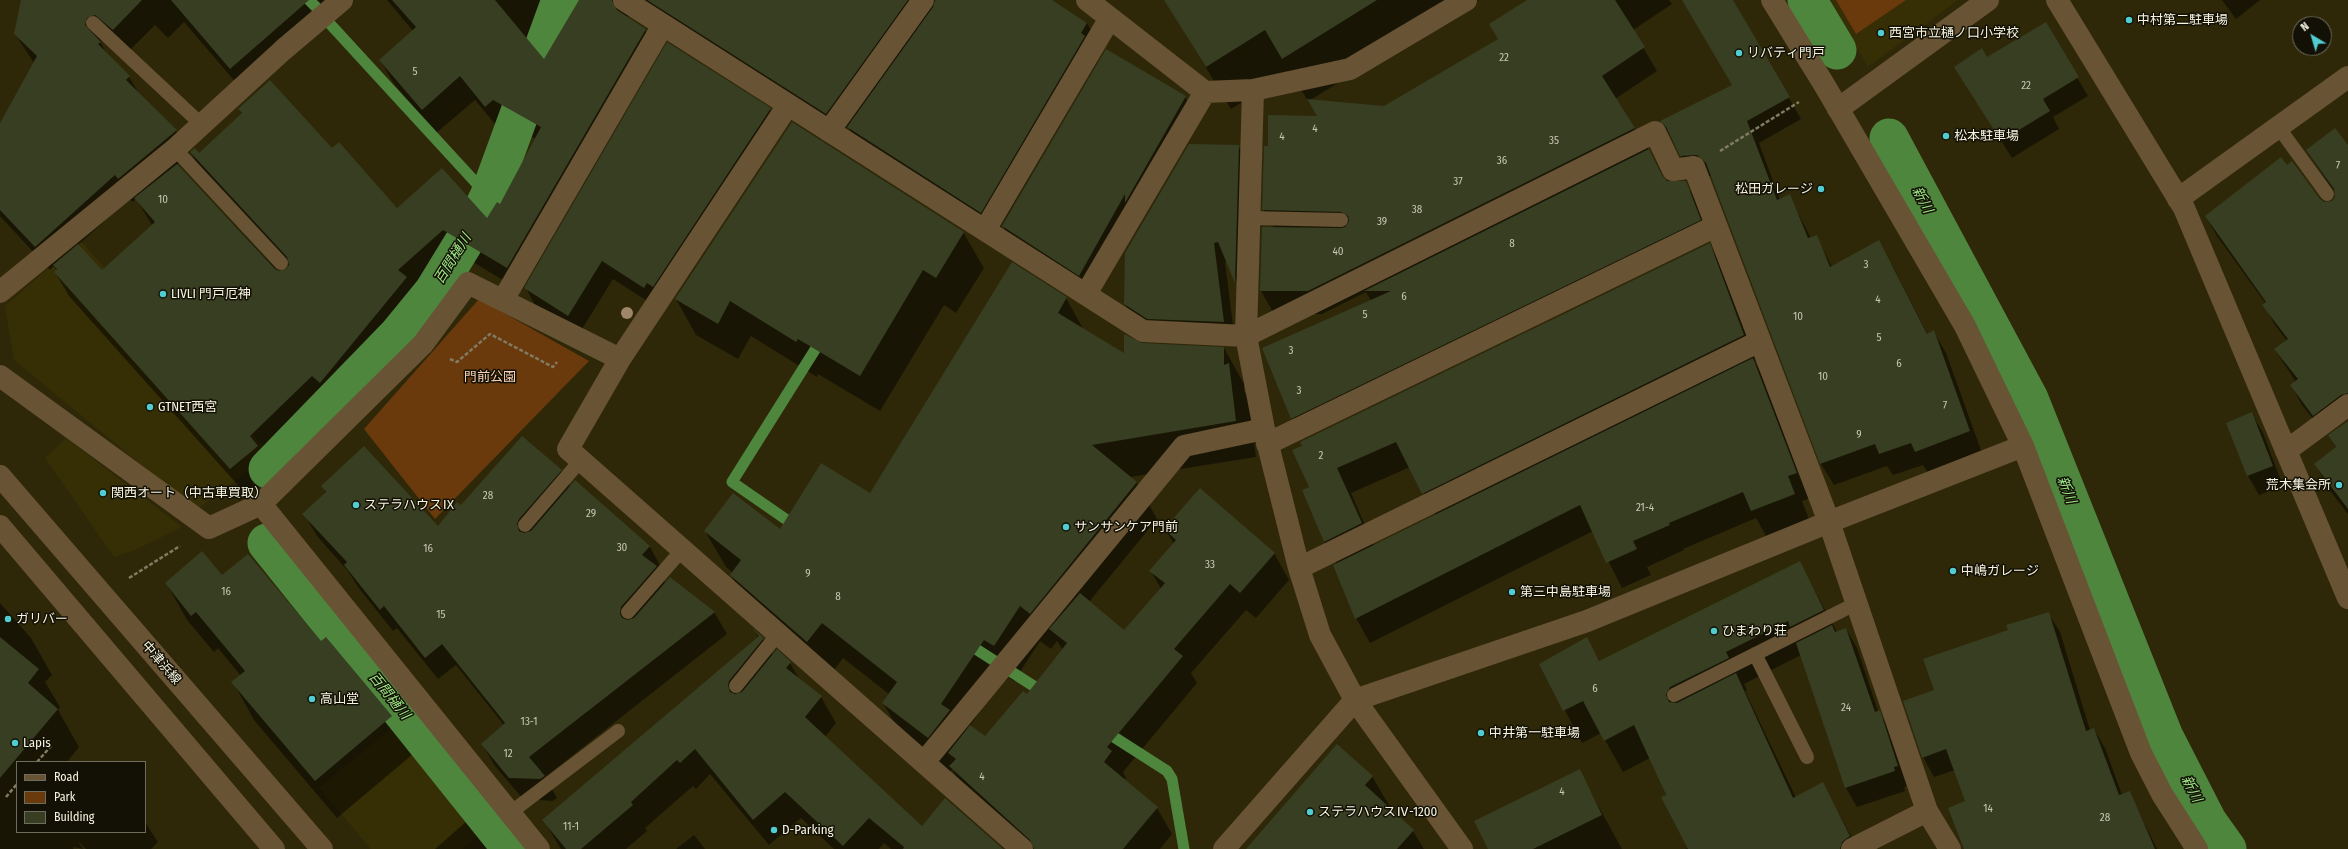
<!DOCTYPE html>
<meta charset="utf-8">
<style>
body{margin:0}
#map{position:relative;width:2348px;height:849px;overflow:hidden;background:#2e2809;font-family:"Fira Sans Condensed",sans-serif}
canvas{display:block}
.legend{position:absolute;left:16px;top:761px;width:130px;height:72px;box-sizing:border-box;background:#131105;border:1px solid #6e6c5d;margin:0;padding:5px 7px;list-style:none;font-size:12px;color:#f7f4e2}
.legend li{display:flex;align-items:center;gap:8px;height:20px}
.legend b{width:20px;border:1px solid #6e6c5d}
.north{position:absolute;left:2292px;top:16px;width:40px;height:40px;box-sizing:border-box;background:#131105;border:1px solid #6e6c5d;border-radius:50%;rotate:322deg;font-size:11px;font-weight:700;line-height:16px;text-align:center;color:#f7f4e2}
.north::after{content:'';display:block;margin:auto;width:14px;height:18px;background:#51ccd1;clip-path:polygon(50% 0,100% 100%,50% 72%,0 100%)}
</style>
<div id="map">
<canvas width="2348" height="849"></canvas>
<ul class="legend">
<li><b style="height:5px;background:#685334"></b>Road</li>
<li><b style="height:11px;background:#6a390c"></b>Park</li>
<li><b style="height:11px;background:#383e21"></b>Building</li>
</ul>
<div class="north">N</div>
</div>
<script>
const ctx = document.querySelector('canvas').getContext('2d');
ctx.lineJoin = 'round';
function fillPath(path, color) { ctx.fillStyle = color; ctx.fill(path, 'evenodd'); }
const poly = rows => new Path2D(rows.map(r => 'M' + r).join(''));
function strokePath(path, color, width, dash) { ctx.strokeStyle = color; ctx.lineWidth = width; ctx.lineCap = dash ? 'butt' : 'round'; ctx.setLineDash(dash || []); ctx.stroke(path); }
function label(font, color, halo, rows, align = 'center') {
  ctx.font = font + ' "Fira Sans Condensed","Noto Sans JP",sans-serif'; ctx.lineWidth = 3; ctx.setLineDash([]); ctx.textBaseline = 'middle'; ctx.strokeStyle = halo; ctx.fillStyle = color; for (const [text, x, y, turn = 0] of rows) {
    ctx.save(); ctx.translate(x, y); ctx.rotate((+turn || 0) * Math.PI / 180); ctx.textAlign = isNaN(turn) ? turn : align; if (halo) ctx.strokeText(text, 0, 0); ctx.fillText(text, 0, 0); ctx.restore();
  }
}
fillPath(poly([
 [1829,0,1958,0,1868,67],
 [80,240,271,454,196,510,14,360,5,306],
 [66,438,182,527,135,550,114,557,45,458],
 [399,722,487,828,463,849,371,849,319,788]
]), '#362e05');
fillPath(poly([
 [1836,0,1906,0,1856,34],
 [479,299,589,361,435,519,364,429]
]), '#6a390c');
fillPath(poly([
 [22,0,347,0,244,92,184,22,168,38,155,25,127,53,110,38,100,41,106,53,129,77,140,95,176,131,190,155,177,165,279,272,287,270,289,267,205,176,191,153,199,154,242,114,239,110,332,149,397,210,487,220,501,205,536,139,507,124,500,130,475,100,436,133,394,84,380,60,413,31,387,0,1050,0,1087,23,1100,47,1095,56,1098,60,995,236,862,151,848,126,840,137,632,12,627,17,645,30,659,54,521,291,458,253,414,291,420,301,334,406,326,400,265,459,271,470,245,493,69,296,55,272,57,271,54,266,50,270,0,216,0,125,34,63,15,34],
 [129,199,133,202,136,199,152,225,102,272,78,245],
 [1165,0,1479,0,1420,37,1418,33,1309,101,1384,107,1499,39,1528,0,1669,0,1672,4,1633,30,1657,71,1615,99,1649,150,1665,180,1685,182,1696,201,1711,239,1302,437,1292,418,1371,301,1366,292,1322,314,1274,314,1261,291,1274,228,1263,209,1269,147,1318,117,1290,72,1231,109],
 [1707,0,1732,0,1801,119,1759,143,1780,200,1789,196,1811,238,1816,236,1832,267,1891,263,1928,335,1934,332,1946,353,1982,453,1928,473,1923,465,1893,475,1887,466,1834,485,1821,464,1713,178,1711,176,1694,178,1661,121,1733,85],
 [2222,0,2260,0,2236,19],
 [2045,23,2088,96,2053,117,2059,129,2012,158,1966,85,1986,58],
 [1185,97,1196,117,1090,294,1014,246,1003,226],
 [770,109,781,128,655,306,613,279,579,334,536,307,526,288],
 [1238,146,1250,165,1246,300,1227,262,1225,262,1235,341,1136,324,1125,304],
 [2348,147,2348,409,2325,434,2302,405,2291,385,2296,382,2275,350,2287,341,2275,325,2264,305,2266,304,2217,236,2206,217,2287,166,2320,200,2324,203,2332,202,2336,197,2336,194,2307,151],
 [963,232,984,268,956,313,944,305,880,411,818,374,817,377,751,336,738,359,696,335,676,299],
 [1709,244,1724,270,1758,360,1755,362,1768,385,1811,498,1802,501,1809,519,1766,536,1756,518,1683,549,1684,550,1647,567,1651,575,1622,588,1593,531,1370,643,1356,618,1337,564,1324,542,1310,488,1294,451],
 [1410,467,1436,516,1374,546,1351,493],
 [1066,298,1085,332,1125,355,1142,344,1224,348,1244,384,1244,391,1249,400,1256,457,1130,477,1137,483,1157,519,1089,602,1124,631,1161,589,1151,571,1174,544,1165,529,1274,553,1289,580,1256,618,1246,610,1191,673,1197,683,1123,772,1126,778,1124,781,1157,808,1172,834,1160,849,1027,849,966,793,952,769,949,773,904,739,883,703,889,694,843,658,828,678,752,611,731,575,733,573,726,567,705,531,781,531,870,495],
 [1040,641,1051,649,1057,641,1063,650,1027,695,985,738,970,726,1005,675,1014,681],
 [2252,414,2263,433,2283,486,2259,495,2248,476,2228,423],
 [2348,422,2348,514,2331,492,2315,464,2336,448,2329,436],
 [561,470,570,487,575,482,650,547,662,569,659,572,665,583,714,612,727,634,545,777,557,798,553,801,523,799,495,766,482,744,504,725,456,665,438,679,397,628,393,631,358,587,348,571,317,536,304,514,326,494,322,486,438,527,461,506],
 [1799,562,1837,632,1846,629,1857,648,1878,711,1890,730,1909,785,1904,787,1905,791,1857,807,1846,788,1801,655,1744,684,1747,690,1745,691,1796,798,1823,784,1858,849,1685,849,1688,848,1650,758,1623,772,1601,733,1582,743,1541,664,1586,639,1600,662],
 [222,577,321,643,326,639,392,717,413,754,337,818,254,720,233,682,241,676,218,648,214,652,187,620,166,583],
 [0,603,31,638,52,675,45,682,60,707,58,710,79,747,67,762,17,762,17,832,145,832,145,822,158,842,151,849,86,849,78,841,83,849,74,847,73,849,0,849],
 [2048,613,2060,632,2090,730,2094,729,2105,748,2122,795,2129,792,2157,849,1967,849,1966,802,1955,770,1934,777,1923,757,1935,690,2009,631],
 [755,632,763,639,773,656,790,663,801,682,821,697,836,723,825,737,922,827,1002,849,891,849,884,843,879,849,834,849,801,818,769,845,710,774,696,789,693,786,645,828,647,831,626,849,561,849,544,821,759,638],
 [1579,771,1622,849,1489,849],
 [1372,776,1390,807,1389,809,1413,831,1424,849,1248,849],
 [467,821,490,849,435,849],
 [694,835,705,849,676,849]
]), '#0007');
strokePath(poly([
 [309,0,318,9],
 [331,25,489,197],
 [797,527,732,482,823,337],
 [965,642,1046,694],
 [1103,730,1167,771,1172,779,1184,849]
]), '#4f863e', 11);
strokePath(poly([
 [1807,0,1837,50],
 [1889,138,2029,399,2164,737,2207,821,2227,849],
 [268,469,398,335,434,291,478,219,489,197,561,0],
 [267,543,512,849]
]), '#4f863e', 39);
fillPath(poly([
 [21,0,142,0,113,30,95,15,87,18,85,25,101,42,98,44,130,76,126,80,177,130,118,179,115,175,35,247,0,210,0,123,37,56,14,34],
 [171,0,309,0,230,69],
 [392,0,495,0,544,59,579,0,612,0,617,10,646,29,507,268,443,230,398,270,407,277,320,383,312,376,250,436,258,446,230,469,54,272,57,269,53,265,78,244,102,270,155,222,134,198,177,164,275,269,279,271,286,269,289,265,287,257,190,152,195,148,199,153,242,113,238,109,270,80,332,148,339,142,397,208,442,168,487,218,497,202,500,204,541,127,493,100,485,107,460,76,422,110,379,60,416,27],
 [647,0,908,0,826,114],
 [935,0,1052,0,1087,23,1081,33,1085,36,981,213,847,127,933,7],
 [1164,0,1377,0,1282,59,1265,30,1206,67],
 [1527,0,1615,0,1645,47,1602,76,1635,128,1308,291,1260,291,1262,227,1341,228,1345,227,1349,221,1348,216,1341,212,1262,210,1264,146,1268,146,1268,115,1317,116,1307,99,1384,106,1498,39,1489,24],
 [1682,0,1733,0,1790,97,1747,121,1777,200,1790,194,1808,238,1817,235,1830,267,1879,240,1927,334,1934,330,1970,431,1915,452,1911,443,1879,454,1875,444,1820,464,1706,163,1697,155,1680,156,1666,127,1660,121,1732,85],
 [2046,22,2079,77,2043,99,2050,111,2001,141,1954,67,1982,48,1987,57],
 [667,42,771,108,653,287,647,283,644,288,602,261,568,316,524,288],
 [1106,49,1186,96,1125,203,1125,194,1079,276,1002,226],
 [792,122,964,232,936,278,923,270,860,376,798,339,796,342,730,301,718,324,675,299],
 [2335,128,2348,145,2348,393,2341,395,2313,416,2290,385,2298,379,2274,349,2288,339,2262,305,2266,302,2205,216,2281,157,2287,165,2292,161,2320,199,2324,202,2332,201,2335,197,2334,189,2306,150],
 [1189,144,1239,145,1235,283,1218,242,1214,243,1224,322,1147,319,1124,304,1125,253],
 [1649,149,1662,175,1667,181,1686,181,1701,220,1291,419,1262,348,1391,291,1364,291],
 [1710,243,1744,335,1422,494,1396,442,1337,468,1362,523,1324,542,1302,490,1309,487,1292,450,1302,446,1300,442],
 [1012,262,1067,297,1058,313,1124,353,1124,334,1142,343,1224,347,1224,365,1229,363,1236,421,1092,445,1137,482,1030,614,1020,606,994,646,984,640,941,704,950,710,928,738,882,703,897,682,822,623,807,642,730,575,741,560,704,531,733,493,780,529,821,463,870,493],
 [1753,358,1797,473,1788,476,1795,494,1751,511,1743,492,1669,523,1670,525,1633,541,1637,549,1606,563,1580,505,1355,619,1333,565],
 [2252,412,2273,466,2247,476,2226,423],
 [2348,421,2348,509,2314,464,2336,447,2328,435],
 [522,436,562,470,519,519,517,524,519,531,524,533,531,531,575,480,650,546,642,555,657,566,621,607,620,614,622,618,627,620,634,618,670,577,715,612,529,757,545,776,540,779,509,778,481,744,505,723,442,644,425,658,384,606,380,610,344,565,347,562,302,514,326,492,321,486,364,446,438,526,457,502,461,505],
 [1200,488,1275,553,1240,593,1230,584,1174,649,1183,656,1107,747,1112,751,1104,762,1158,807,1123,849,1034,849,1030,840,949,766,956,759,948,753,970,725,985,736,1023,691,1027,694,1067,643,1049,629,1080,593,1124,630,1165,583,1149,571,1176,540,1164,529],
 [202,551,222,575,248,554,321,641,326,637,392,716,315,781,231,682,245,671,196,612,191,616,165,583],
 [1800,561,1824,610,1790,627,1788,621,1726,652,1729,658,1670,687,1666,695,1669,702,1677,703,1736,673,1793,798,1823,782,1850,836,1842,842,1840,849,1688,849,1661,797,1666,795,1634,725,1604,741,1583,701,1563,711,1539,664,1587,637,1599,661],
 [2049,612,2086,731,2094,728,2119,795,2130,791,2155,849,1964,849,1948,808,1965,801,1946,749,1922,758,1903,701,1934,690,1923,659,2008,630,2006,625],
 [1832,625,1835,632,1846,628,1875,712,1880,710,1898,766,1894,767,1895,771,1845,788,1796,643],
 [751,627,764,638,729,681,728,685,730,692,735,694,742,692,777,649,791,662,786,668,822,696,805,717,922,826,945,798,1003,849,903,849,904,847,869,818,843,846,785,792,753,820,695,749,680,763,677,760,631,802,633,805,581,849,566,849,542,820,759,636],
 [0,637,39,669,28,683,58,709,0,778],
 [1337,744,1373,776,1365,785,1414,830,1397,849,1246,849],
 [1580,769,1602,815,1533,849,1488,849,1474,821]
]), '#383e21');
strokePath(poly([
 [1720,151,1799,102],
 [450,359,457,362,490,334,553,367,557,362],
 [129,578,180,546],
 [37,762,51,746],
 [6,797,17,784]
]), '#807b62', 2.5, [4, 2]);
strokePath(poly([
 [93,23,201,124],
 [2279,128,2327,194],
 [175,149,281,263],
 [1251,218,1341,220],
 [525,525,581,460],
 [628,612,682,550],
 [1755,654,1807,757],
 [736,686,778,634],
 [1674,695,1857,603],
 [510,813,618,731]
]), '#685334', 14);
strokePath(poly([
 [624,0,1143,331,1246,336,1655,132,1673,170,1694,167,1829,522,1927,811,1950,849],
 [1087,0,1205,92,1253,90,1350,69,1466,0],
 [2057,0,2184,208,2348,598],
 [1253,90,1246,336,1264,429,1299,568,1320,635,1355,700,1462,849],
 [788,105,620,359,568,449,1022,849],
 [829,131,923,0],
 [2178,199,2348,77],
 [985,230,1110,18],
 [0,292,175,149,283,50,342,0],
 [1086,294,1205,92],
 [503,300,663,25],
 [0,376,209,528,261,504,423,344,468,283,620,359],
 [1267,444,1716,226],
 [2286,451,2348,405],
 [261,504,539,849],
 [1299,568,1760,341],
 [925,761,1184,446,1264,429],
 [1224,849,1355,700,1587,621,1829,522,2023,446],
 [1852,849,1927,811]
]), '#685334', 22);
strokePath(poly([
 [1772,0,1825,86,1965,326,2023,446,2141,753,2162,794,2197,849],
 [1838,109,1988,0],
 [0,476,322,849],
 [0,526,274,849]
]), '#685334', 22);
ctx.fillStyle = '#9f8668';
for (const [x, y] of [
 [627,313]
]) { ctx.beginPath(); ctx.arc(x, y, 6, 0, 2 * Math.PI); ctx.fill(); }
for (const [x, y, r, color] of [
 [2129,20,4,"#51ccd1"],
 [1881,33,4,"#51ccd1"],
 [1739,53,4,"#51ccd1"],
 [1946,136,4,"#51ccd1"],
 [1821,189,4,"#51ccd1"],
 [163,294,4,"#51ccd1"],
 [150,407,4,"#51ccd1"],
 [2339,485,4,"#51ccd1"],
 [103,493,4,"#51ccd1"],
 [356,505,4,"#51ccd1"],
 [1066,527,4,"#51ccd1"],
 [1953,571,4,"#51ccd1"],
 [1512,592,4,"#51ccd1"],
 [8,619,4,"#51ccd1"],
 [1714,631,4,"#51ccd1"],
 [312,699,4,"#51ccd1"],
 [1481,733,4,"#51ccd1"],
 [15,743,4,"#51ccd1"],
 [1310,812,4,"#51ccd1"],
 [774,830,4,"#51ccd1"]
]) { const dot = new Path2D(); dot.arc(x, y, r, 0, 2 * Math.PI); ctx.fillStyle = color; ctx.fill(dot); strokePath(dot, '#131105', 1.5); }
label('11px', '#c7c6b2', null, [
 ["22",1504,58],
 ["5",415,72],
 ["22",2026,86],
 ["4",1315,129],
 ["4",1282,137],
 ["35",1554,141],
 ["36",1502,161],
 ["7",2338,166],
 ["37",1458,182],
 ["10",163,200],
 ["38",1417,210],
 ["39",1382,222],
 ["8",1512,244],
 ["40",1338,252],
 ["3",1866,265],
 ["6",1404,297],
 ["4",1878,300],
 ["5",1365,315],
 ["10",1798,317],
 ["5",1879,338],
 ["3",1291,351],
 ["6",1899,364],
 ["10",1823,377],
 ["3",1299,391],
 ["7",1945,406],
 ["9",1859,435],
 ["2",1321,456],
 ["28",488,496],
 ["21-4",1645,508],
 ["29",591,514],
 ["30",622,548],
 ["16",428,549],
 ["33",1210,565],
 ["9",808,574],
 ["16",226,592],
 ["8",838,597],
 ["15",441,615],
 ["6",1595,689],
 ["24",1846,708],
 ["13-1",529,722],
 ["12",508,754],
 ["4",982,777],
 ["4",1562,792],
 ["14",1988,809],
 ["28",2105,818],
 ["11-1",571,827]
]);
label('13px', '#f7f4e2', '#131105', [
 ["中村第二駐車場",2137,20],
 ["西宮市立樋ノ口小学校",1889,33],
 ["リバティ門戸",1747,53],
 ["松本駐車場",1954,136],
 ["松田ガレージ",1813,189,"right"],
 ["LIVLI 門戸厄神",171,294],
 ["GTNET西宮",158,407],
 ["荒木集会所",2331,485,"right"],
 ["関西オート（中古車買取）",111,493],
 ["ステラハウスⅨ",364,505],
 ["サンサンケア門前",1074,527],
 ["中嶋ガレージ",1961,571],
 ["第三中島駐車場",1520,592],
 ["ガリバー",16,619],
 ["ひまわり荘",1722,631],
 ["高山堂",320,699],
 ["中井第一駐車場",1489,733],
 ["Lapis",23,743],
 ["ステラハウスⅣ-1200",1318,812],
 ["D-Parking",782,830]
], 'left');
label('13px', '#fcd3b6', '#131105', [
 ["門前公園",490,377]
]);
label('13px', '#f7f4e2', '#131105', [
 ["中津浜線",161,663,49]
]);
label('italic 14px', '#9de786', '#131105', [
 ["新川",1922,200,62],
 ["百間樋川",453,259,-58],
 ["新川",2066,490,68],
 ["百間樋川",389,696,51],
 ["新川",2191,789,63]
]);
</script>
